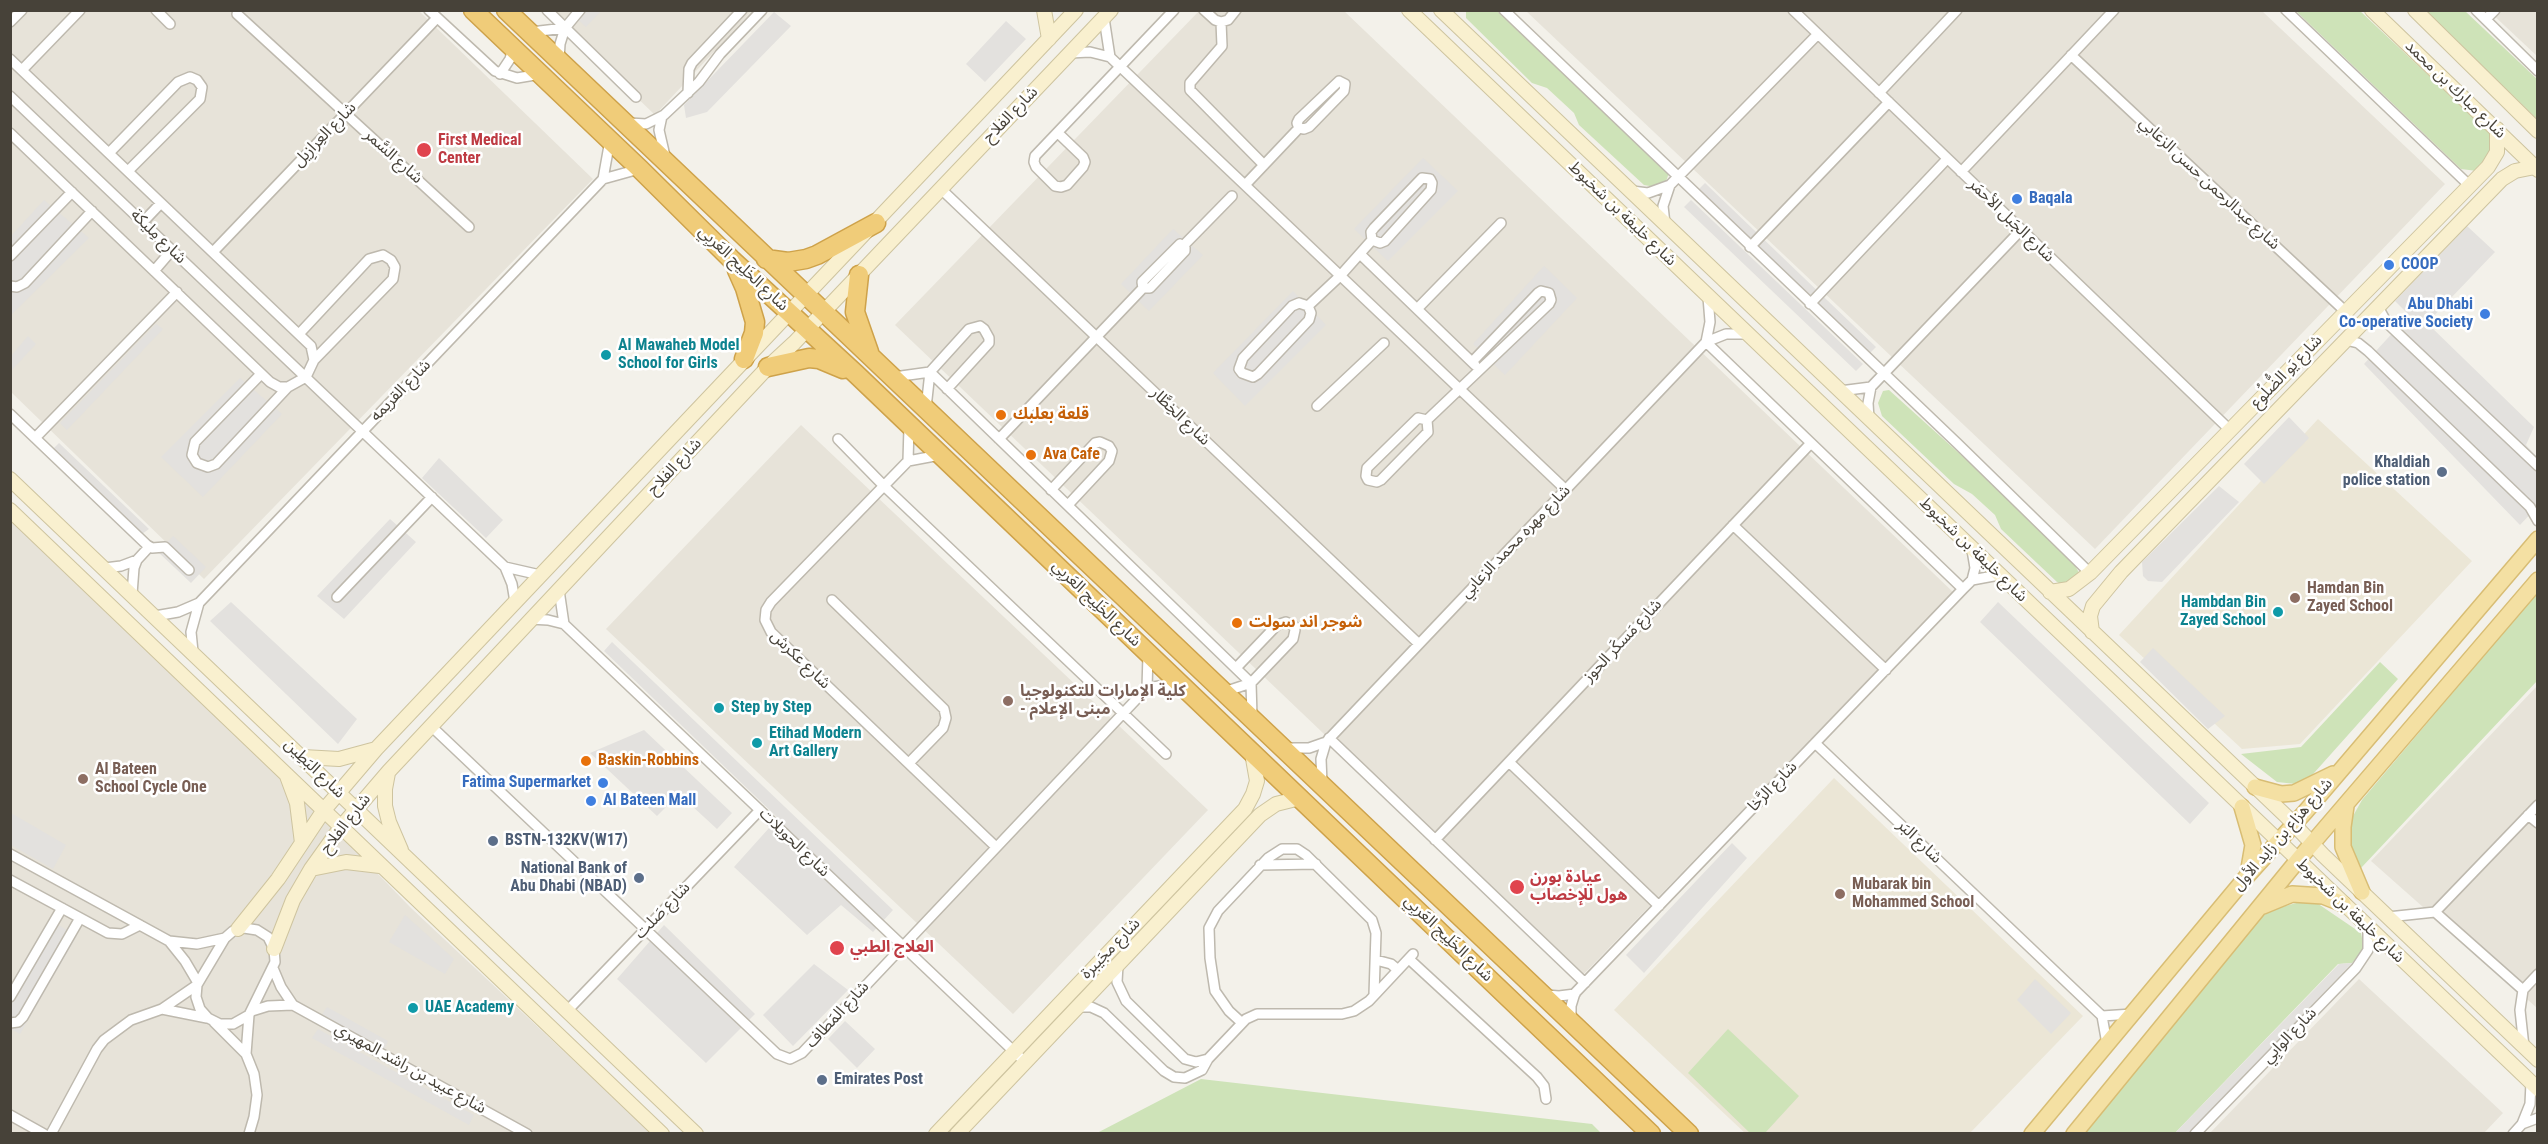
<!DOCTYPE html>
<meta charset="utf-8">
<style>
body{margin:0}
#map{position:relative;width:2548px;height:1144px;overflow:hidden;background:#f3f1ea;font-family:"Roboto Condensed",sans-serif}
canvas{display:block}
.frame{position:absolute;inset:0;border:12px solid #474239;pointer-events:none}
</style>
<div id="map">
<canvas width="2548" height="1144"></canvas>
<div class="frame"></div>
</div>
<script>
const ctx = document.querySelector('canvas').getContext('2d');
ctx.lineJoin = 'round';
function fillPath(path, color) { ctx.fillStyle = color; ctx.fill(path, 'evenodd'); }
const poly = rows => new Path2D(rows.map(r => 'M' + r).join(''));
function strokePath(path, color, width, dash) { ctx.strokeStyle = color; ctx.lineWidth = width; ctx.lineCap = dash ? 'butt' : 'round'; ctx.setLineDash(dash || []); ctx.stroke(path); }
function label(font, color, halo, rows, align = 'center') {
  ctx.font = font + ' "Roboto Condensed","Noto Sans Arabic",sans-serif'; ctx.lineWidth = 5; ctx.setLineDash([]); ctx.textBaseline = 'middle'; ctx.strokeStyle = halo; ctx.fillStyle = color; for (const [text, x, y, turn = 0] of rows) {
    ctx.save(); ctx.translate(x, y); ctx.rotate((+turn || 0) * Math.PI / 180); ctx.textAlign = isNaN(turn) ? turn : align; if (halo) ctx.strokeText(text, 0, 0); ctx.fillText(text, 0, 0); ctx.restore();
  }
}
fillPath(poly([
 [10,11,419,11,593,179,204,579,11,392],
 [547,11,752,11,655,115],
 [1199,11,1344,11,1953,592,1580,978,895,325],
 [1526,11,2262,11,2445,184,2095,549],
 [2489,11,2537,11,2537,56],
 [801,425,1208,810,1013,1014,606,629],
 [10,518,283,776,411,908,651,1133,11,1133],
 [2537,686,2537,1008,2371,861],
 [2359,979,2503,1113,2484,1133,2210,1133]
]), '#e7e3d9');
fillPath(poly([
 [2318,419,2472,561,2300,744,2242,749,2119,635],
 [1834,778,2083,1016,1970,1133,1746,1134,1614,1010]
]), '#ebe6d6');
fillPath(poly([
 [1466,11,1497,11,1669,173,1665,184,1655,187,1644,185,1579,125,1574,113,1547,88,1532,83,1466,18],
 [2296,11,2360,11,2492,135,2494,147,2477,171,2461,169],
 [2426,11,2465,11,2537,79,2537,119],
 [1889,390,2002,492,2073,562,2082,578,2066,587,2057,582,2001,529,1995,515,1972,494,1954,484,1882,416,1878,403,1883,391],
 [2537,593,2537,681,2361,868,2351,853,2348,832,2353,816,2362,800],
 [2380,662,2398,679,2306,782,2296,784,2277,782,2241,754,2301,747],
 [2311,899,2361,933,2364,949,2352,963,2338,964,2175,1133,2083,1134,2267,911],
 [1728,1029,1799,1096,1765,1133,1750,1133,1688,1073],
 [1201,1079,1592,1124,1601,1133,1097,1133]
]), '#cee3b8');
fillPath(poly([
 [569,11,601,11,586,27],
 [774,12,791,26,707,112,686,118,684,105],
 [1006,21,1026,39,985,82,966,64],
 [1423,158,1458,191,1388,261,1354,229],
 [1705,183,1876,347,1869,354,1698,190],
 [44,200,89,238,12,314,11,236],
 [1691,200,1863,364,1856,371,1684,207],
 [2467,226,2495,252,2427,323,2534,427,2526,445,2537,457,2537,507,2520,525,2364,364,2409,315,2395,301],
 [1173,229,1203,255,1149,311,1121,284],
 [1544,266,1577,298,1505,375,1473,344],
 [1293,291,1326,325,1245,406,1213,373],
 [156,324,163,329,67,430,60,423],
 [28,336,36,344,11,371,11,356],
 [240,378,282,414,203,497,161,457],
 [2289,417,2309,438,2264,484,2244,464],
 [59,443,149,529,142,534,52,450],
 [439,458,503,520,486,538,422,478],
 [2219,486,2239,502,2162,582,2148,581,2143,576,2142,562],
 [390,519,416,542,344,619,317,596],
 [173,536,206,567,191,583,158,552],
 [231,602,357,719,338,744,210,621],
 [1998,602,2209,803,2190,824,1980,622],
 [612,642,893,910,873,932,841,905,807,935,734,867,778,818,604,651],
 [2153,648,2225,716,2208,729,2140,662],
 [644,730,732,813,717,829,679,794,657,816,590,753],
 [11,813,66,845,53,869,11,845],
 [1732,843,1747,858,1644,973,1626,955],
 [405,915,454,959,445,974,389,942],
 [50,920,77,936,20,1034,11,1029,11,989],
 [664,925,755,1014,706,1063,617,979],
 [2352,963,2189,1133,2175,1133,2339,964],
 [814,964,848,990,793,1046,763,1015],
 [2035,979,2071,1013,2051,1034,2017,1000],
 [327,1007,388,1041,384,1050,321,1016],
 [845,1021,875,1049,857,1068,828,1039],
 [318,1029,474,1115,469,1125,312,1038]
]), '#e3e1de');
const street = poly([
 [156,10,170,24],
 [429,10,495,71,517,78,541,74],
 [547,10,636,97],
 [1204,10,1215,20,1221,22,1228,20,1236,10],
 [1504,10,1958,444,2090,573],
 [1793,10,2230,430],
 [2286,10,2470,186],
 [2476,10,2538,71],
 [237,14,469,227],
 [1104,18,1110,57],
 [2486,19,2495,10],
 [10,22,22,10],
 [1221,22,1222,46,1190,83,1190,90,1264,165],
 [531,32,565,28],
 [1070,53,1090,52,1110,57,1566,490],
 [2071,55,2346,312],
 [10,59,311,346,314,360,306,377,288,387,279,387,270,382,10,133],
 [559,59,560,44,565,28,580,10],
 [22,70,80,10],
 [500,74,510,59,513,48],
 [1339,81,1345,84,1344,91,1309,127,1304,129,1299,128,1297,123,1299,119,1339,81],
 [688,93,689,69,692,63,742,10],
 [1879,93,1957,10],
 [10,96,505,567,512,584,515,602],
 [662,116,659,130,665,156],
 [630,123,646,124,664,115,699,82,720,54,762,10],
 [1058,133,1083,157,1085,162,1083,167,1067,185,1061,187,1055,186,1036,167,1034,162,1035,156,1174,10],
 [109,153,178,82,190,77,197,80,202,87,200,99,128,171],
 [1961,172,2114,10],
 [1422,178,1430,179,1432,183,1431,190,1385,241,1380,243,1372,240,1371,232,1374,228,1422,178],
 [603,179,610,140],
 [1245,185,1299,128],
 [941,189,1419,644],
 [1632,191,1648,193,1670,185],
 [143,222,161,203],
 [1665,224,1663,206,1670,185,1818,34],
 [1180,244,1185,247,1185,251,1150,288,1143,288,1142,282,1180,244],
 [1184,245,1232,196],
 [1750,247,1889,102],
 [213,252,437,18],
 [1360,254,1475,365],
 [10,256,72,192],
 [154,271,172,250],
 [10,286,17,287,25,283,92,211],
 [1299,303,1308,306,1311,313,1309,320,1258,374,1253,377,1242,373,1239,369,1243,358,1292,306,1299,303],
 [1810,304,1947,159],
 [1308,306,1340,276,1372,240],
 [2378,307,2387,323,2538,466],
 [1417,309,1501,223],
 [299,334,369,259,383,255,391,260,395,267,393,279,314,360],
 [2346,340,2358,343,2368,351,2530,507,2538,521],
 [1706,342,1963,589],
 [1706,342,1710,322,1708,297],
 [930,372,1251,683],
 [261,374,195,442,192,455,197,463,208,467,216,464,288,387],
 [894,377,930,372],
 [1840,391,1871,387,2021,230],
 [1317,406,1384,343],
 [926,408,930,372,969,329,980,326,984,329,989,338,989,343,947,389],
 [10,414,147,545,152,548,165,547,189,570],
 [1418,418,1427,420,1428,432,1381,480,1377,482,1368,480,1366,476,1367,468,1418,418],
 [1869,419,1868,403,1871,387],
 [1427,420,1549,304,1551,300,1549,293,1541,291,1538,293,1472,362],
 [35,438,177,292],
 [838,439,884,486,1166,754],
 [999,439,1143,288],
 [940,455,908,461,771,602,766,610,765,620,771,632,996,847],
 [908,461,909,427],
 [1051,490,1095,443,1100,442,1109,446,1112,451,1109,461,1068,505],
 [1733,525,1886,670],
 [505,567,540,575],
 [105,568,121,566,137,560],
 [1972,580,1975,568,1972,550],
 [559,590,564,624],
 [132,594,134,568,137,560,149,547],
 [337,597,432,497],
 [832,600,944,709,946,718,943,728,909,763],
 [155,616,178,612,199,603,603,179,639,169],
 [530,619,548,620,564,624,1025,1062],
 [193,652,191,632,199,603],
 [1251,683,1252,716],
 [1147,688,1148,655],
 [1224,692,1251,683,1293,639,1295,630,1294,626,1286,622,1277,625,1236,668],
 [431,726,777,1054,790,1059,802,1053,1147,688,1178,683],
 [1329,738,1585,983],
 [1815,743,2102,1016,2107,1044],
 [1284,748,1309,748,1326,742],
 [1509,762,1659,906],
 [1322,783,1321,759,1326,742,1706,342,1726,334,1746,334],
 [2528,815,2538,823],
 [1435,840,1811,443],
 [10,854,169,941,197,944,225,938],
 [1260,865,1316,864],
 [10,880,108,933,122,934,140,925],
 [2435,912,2523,990],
 [2388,917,2435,912,2538,805],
 [244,928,257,930,268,937,274,949,275,962,249,1015,233,1024,220,1024,208,1018,200,1009,196,997,197,985,225,938,233,931,244,928],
 [169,941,185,961,198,983],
 [1409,959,1537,1077,1544,1086,1546,1099],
 [1376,960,1391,964,1398,970],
 [1118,965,1117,982,1126,1001,1185,1059,1196,1062,1208,1059],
 [273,968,281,987,293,1005,527,1134],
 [1547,995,1559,996,1575,994],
 [10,997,62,908],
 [1077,1007,1091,1007,1104,1013,1164,1071,1174,1077,1185,1078,1202,1070,1208,1059,1246,1019,1257,1014,1342,1014,1354,1011,1369,1001,1413,954],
 [162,1009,207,1018],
 [252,1011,268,1006,293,1005],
 [567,1011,760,810],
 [2102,1016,2132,1014],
 [1571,1021,1571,1006,1575,993,1963,589,1972,580,1999,575],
 [214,1022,246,1054],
 [1241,1022,1229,1011,1215,991,1210,958,1209,928,1218,911,1268,858,1282,849,1297,849,1306,855,1372,920,1376,933,1374,995],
 [10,1023,18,1022,23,1017,80,918],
 [2524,1047,2520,1010,2523,990,2538,974],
 [10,1115,44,1134],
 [2522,1124,2538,1118],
 [51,1134,97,1049,104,1040,131,1020,162,1009,197,985],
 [249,1134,254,1117,257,1095,254,1074,246,1054,249,1015],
 [2195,1134,2356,968,2368,950,2368,929],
 [2513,1134,2522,1124,2530,1104,2531,1083]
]);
const secondary = poly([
 [1044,10,1049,39],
 [1409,10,2538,1089],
 [1441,10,2286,816,2323,855,2538,1060],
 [2372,10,2538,170],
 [2415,10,2538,131],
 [10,479,696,1134],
 [10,510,662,1134],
 [2050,592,2069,589,2090,573,2488,167,2497,152,2497,129],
 [2092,632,2090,616,2093,606,2121,572,2502,179,2515,171,2535,167],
 [303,757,339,759,376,749],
 [388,773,385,789,385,806,389,822,401,850],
 [287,776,297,803,302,843],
 [311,869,346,862,380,866],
 [238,929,278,879,324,810,376,749,1076,10],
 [274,949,293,900,311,869,341,827,389,771,768,367,794,343,1111,10],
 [936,1134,1245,809,1253,794,1257,781,1252,753],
 [957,1134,1260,815,1276,804,1300,798]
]);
const primary = poly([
 [2255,787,2281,794,2294,793,2333,774],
 [2346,806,2343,827,2343,847,2362,892],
 [2242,807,2253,845,2248,874],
 [2263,906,2292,894,2323,896,2343,904],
 [2032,1134,2248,875,2306,811,2538,539],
 [2074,1134,2298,860,2538,580]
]);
const highway = poly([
 [473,10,640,169,731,259,856,374,1651,1134],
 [506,10,1689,1134],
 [766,259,788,262,806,259,817,255,876,223],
 [737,270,745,288,755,322,754,333,744,359],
 [859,275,855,312,869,352],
 [768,367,809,358,819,359,843,369]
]);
strokePath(street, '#beb9ae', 12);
strokePath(secondary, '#cec49f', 16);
strokePath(primary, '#d8bd74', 18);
strokePath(highway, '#cea24a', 21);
strokePath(street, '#fff', 9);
strokePath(secondary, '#f9f0cf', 14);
strokePath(primary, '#f4e0a3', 15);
strokePath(highway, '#f0cc79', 18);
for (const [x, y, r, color] of [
 [424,150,8,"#e0444e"],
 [2017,199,6,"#3f7fe0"],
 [2389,265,6,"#3f7fe0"],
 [2485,314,6,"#3f7fe0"],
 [606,355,6,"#0f9aa8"],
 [1001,415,6,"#e8710a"],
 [1031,455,6,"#e8710a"],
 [2442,472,6,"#5c6f8a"],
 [2295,598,6,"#8d6e63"],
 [2278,612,6,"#0f9aa8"],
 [1237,623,6,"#e8710a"],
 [1008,701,6,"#8d6e63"],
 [719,708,6,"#0f9aa8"],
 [757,743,6,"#0f9aa8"],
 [586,761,6,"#e8710a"],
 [83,779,6,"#8d6e63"],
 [603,783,6,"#3f7fe0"],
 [591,801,6,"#3f7fe0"],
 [493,841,6,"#5c6f8a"],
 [639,878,6,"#5c6f8a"],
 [1517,887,8,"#e0444e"],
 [1840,894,6,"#8d6e63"],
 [837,948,8,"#e0444e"],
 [413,1008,6,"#0f9aa8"],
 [822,1080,6,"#5c6f8a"]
]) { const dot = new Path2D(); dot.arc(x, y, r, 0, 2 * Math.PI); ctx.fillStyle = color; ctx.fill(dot); strokePath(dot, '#fff', 2); }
label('16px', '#474239', '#fff', [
 ["شارع مبارك بن محمد",2455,90,44],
 ["شارع الفلاح",1011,115,-46],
 ["شارع العِرازِيل",325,135,-46],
 ["شارع السَّمر",393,157,42],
 ["شارع عبدالرحمن حسن الزعابي",2209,184,43],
 ["شارع خليفة بن شخبوط",1622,214,44],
 ["شارع الجَبل الأحمَر",2011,221,44],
 ["شارع مِليكة",158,237,44],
 ["شارع الخَلِيج العَربِي",743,269,43],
 ["شارع يَو الضُّلُوع",2287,372,-46],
 ["شارع القريمه",401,391,-46],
 ["شارع الخِطَّار",1180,417,44],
 ["شارع الفلاح",675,467,-47],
 ["شارع مهره محمد الزعابي",1516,542,-46],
 ["شارع خليفة بن شخبوط",1973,550,44],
 ["شارع الخَلِيج العَربِي",1096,604,44],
 ["شارع مَسكَر الحوز",1623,641,-47],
 ["شارع عكرش",800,660,44],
 ["شارع البَطِين",314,769,44],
 ["شارع الرَّخا",1773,787,-46],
 ["شارع الفلاح",346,824,-52],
 ["شارع هزاع بن زايد الأول",2283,835,-49],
 ["شارع البَر",1919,842,44],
 ["شارع الحويلات",794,843,44],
 ["شارع صَلت",663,911,-46],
 ["شارع خليفة بن شخبوط",2350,911,44],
 ["شارع الخَلِيج العَربِي",1448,939,44],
 ["شارع مجَيبرة",1111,949,-46],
 ["شارع المَطاف",838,1015,-47],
 ["شارع الوابِي",2290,1036,-46],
 ["شارع عبيد بن راشد المهيري",410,1069,29]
]);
label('bold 16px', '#be3a42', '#fff', [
 ["First Medical",438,141],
 ["Center",438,159],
 ["عيادة بورن",1530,878],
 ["هول للإخصاب",1530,896],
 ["العلاج الطبي",850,948]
], 'left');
label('bold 16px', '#366cbe', '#fff', [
 ["Baqala",2029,199],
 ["COOP",2401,265],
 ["Abu Dhabi",2473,305,"right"],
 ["Co-operative Society",2473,323,"right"],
 ["Fatima Supermarket",591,783,"right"],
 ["Al Bateen Mall",603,801]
], 'left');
label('bold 16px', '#0d838f', '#fff', [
 ["Al Mawaheb Model",618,346],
 ["School for Girls",618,364],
 ["Hambdan Bin",2266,603,"right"],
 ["Zayed School",2266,621,"right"],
 ["Step by Step",731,708],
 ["Etihad Modern",769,734],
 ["Art Gallery",769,752],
 ["UAE Academy",425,1008]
], 'left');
label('bold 16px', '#c56008', '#fff', [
 ["قلعة بعلبك",1013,415],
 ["Ava Cafe",1043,455],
 ["شوجر اند سولت",1249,623],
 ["Baskin-Robbins",598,761]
], 'left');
label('bold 16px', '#4e5e75', '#fff', [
 ["Khaldiah",2430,463],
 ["police station",2430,481],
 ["BSTN-132KV(W17)",505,841,"left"],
 ["National Bank of",627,869],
 ["Abu Dhabi (NBAD)",627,887],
 ["Emirates Post",834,1080,"left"]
], 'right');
label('bold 16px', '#785e54', '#fff', [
 ["Hamdan Bin",2307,589],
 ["Zayed School",2307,607],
 ["كلية الإمارات للتكنولوجيا",1020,692],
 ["- مبنى الإعلام",1020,710],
 ["Al Bateen",95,770],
 ["School Cycle One",95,788],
 ["Mubarak bin",1852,885],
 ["Mohammed School",1852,903]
], 'left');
</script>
